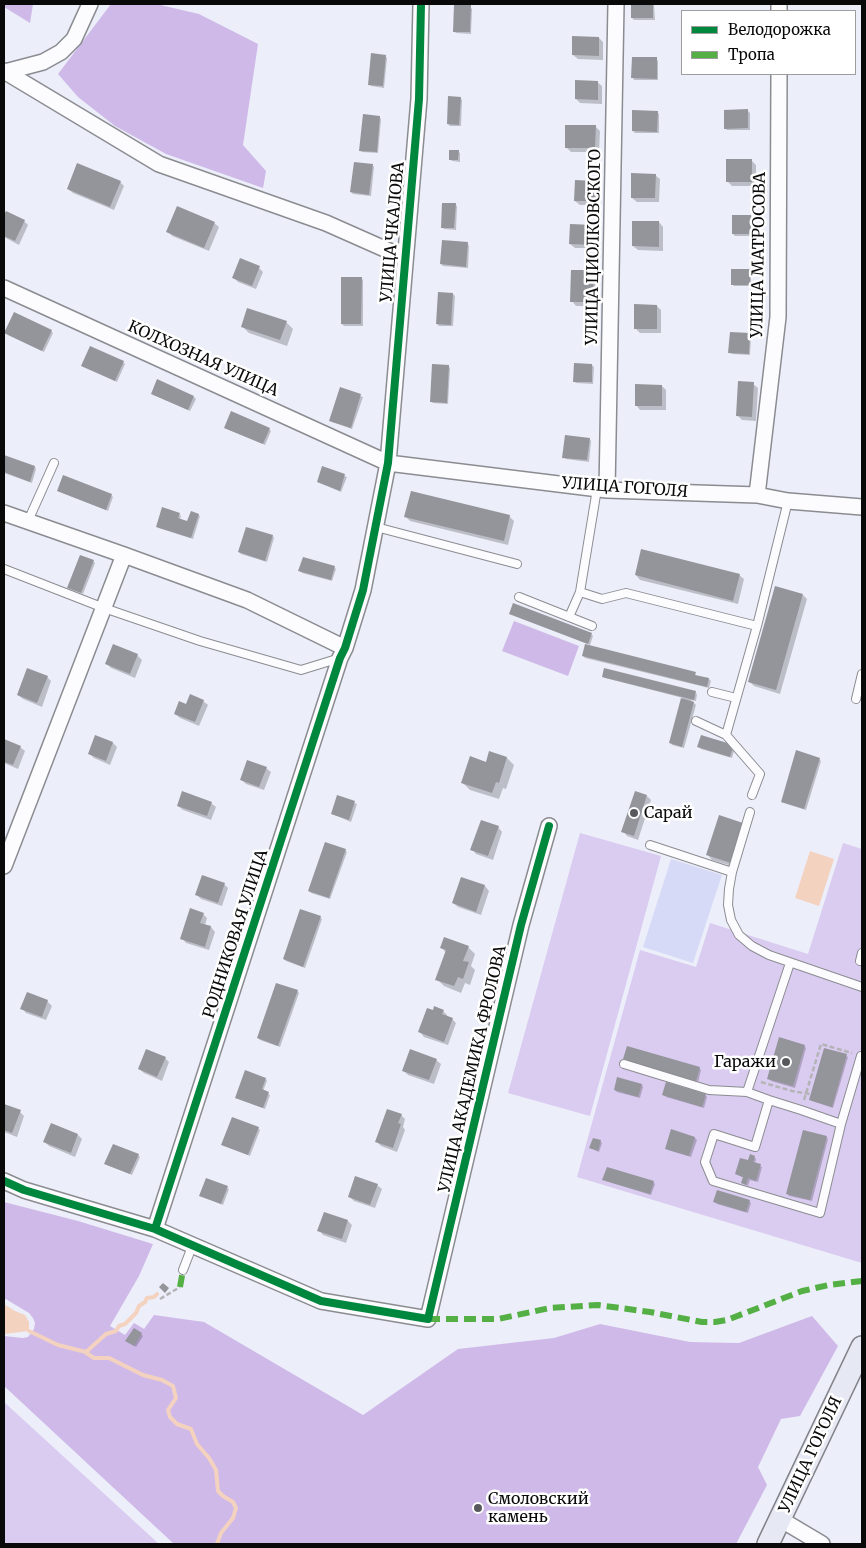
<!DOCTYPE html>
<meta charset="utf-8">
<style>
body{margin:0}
#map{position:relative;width:866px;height:1548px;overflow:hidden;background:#eceef9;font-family:Merriweather,serif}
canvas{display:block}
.frame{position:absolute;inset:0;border:5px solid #090909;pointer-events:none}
.legend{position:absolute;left:681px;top:10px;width:175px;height:65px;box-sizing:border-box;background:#fff;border:1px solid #9d9d9d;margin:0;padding:6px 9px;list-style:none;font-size:15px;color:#090909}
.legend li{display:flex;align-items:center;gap:10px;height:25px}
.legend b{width:25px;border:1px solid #9d9d9d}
</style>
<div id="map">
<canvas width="866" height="1548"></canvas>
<div class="frame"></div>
<ul class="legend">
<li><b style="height:6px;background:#00873e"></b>Велодорожка</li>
<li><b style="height:6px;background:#54b044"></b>Тропа</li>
</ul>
</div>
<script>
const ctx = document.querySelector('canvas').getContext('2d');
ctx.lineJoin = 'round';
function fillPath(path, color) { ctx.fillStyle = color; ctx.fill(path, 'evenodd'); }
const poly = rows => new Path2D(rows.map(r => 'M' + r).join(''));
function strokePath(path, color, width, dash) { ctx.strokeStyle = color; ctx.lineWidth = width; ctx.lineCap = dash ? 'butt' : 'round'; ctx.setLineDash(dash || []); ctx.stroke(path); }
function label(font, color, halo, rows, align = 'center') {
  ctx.font = font + ' Merriweather,serif'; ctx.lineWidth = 5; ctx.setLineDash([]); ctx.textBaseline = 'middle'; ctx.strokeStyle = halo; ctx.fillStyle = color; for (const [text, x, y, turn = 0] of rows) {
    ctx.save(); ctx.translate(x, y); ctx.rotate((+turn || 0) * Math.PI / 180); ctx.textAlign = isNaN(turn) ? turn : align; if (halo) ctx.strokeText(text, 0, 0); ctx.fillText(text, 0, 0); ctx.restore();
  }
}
fillPath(poly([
 [671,859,722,875,693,963,643,947]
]), '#d7daf7');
fillPath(poly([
 [580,833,661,856,590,1116,508,1093],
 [843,843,862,849,862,1263,577,1177,640,950,696,967,710,923,808,954],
 [4,1402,159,1544,4,1544]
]), '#dacbf0');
fillPath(poly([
 [4,4,33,4,30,23,4,7],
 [111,4,156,4,199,14,258,44,243,145,266,171,263,188,166,154,115,126,78,97,58,74],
 [514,621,579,646,568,676,502,651],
 [4,1202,78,1221,153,1244,139,1276,110,1326,125,1335,134,1323,144,1329,154,1315,204,1322,363,1415,458,1349,554,1338,600,1324,690,1342,739,1343,812,1316,838,1346,800,1416,781,1419,758,1467,767,1485,736,1544,174,1544,4,1386,4,1336,23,1338,28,1337,34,1329,35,1323,33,1318,29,1313,4,1298]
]), '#cfb9e8');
fillPath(poly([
 [810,851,834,859,819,906,795,898],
 [4,1304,15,1311,25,1315,29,1322,29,1331,4,1334]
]), '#f4d2c0');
fillPath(poly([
 [632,4,654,4,655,20,634,20,632,18],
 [470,7,472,9,471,34,456,33,454,31],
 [599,38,603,42,603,60,578,59,573,55],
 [385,56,387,58,384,88,371,86,369,84],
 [656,59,658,61,658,80,634,80,633,78],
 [597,82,602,86,602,104,580,103,576,99],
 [460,98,462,100,461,126,450,126,448,124],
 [748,111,750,113,750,130,727,130,725,128],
 [657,112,659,114,659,133,635,133,633,131],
 [379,117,381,119,378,153,362,152,360,150],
 [595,126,600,131,599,152,571,152,566,147],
 [458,151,460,153,460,162,452,161,450,159],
 [751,160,756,165,756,186,732,186,728,182],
 [372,165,374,167,371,196,353,194,351,192],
 [655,175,660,179,659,202,637,202,632,198],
 [120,182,124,186,114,210,73,193,68,189],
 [595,182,600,187,599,205,580,205,575,201],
 [455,205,457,206,456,230,444,229,442,227],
 [6,213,24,221,28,225,19,245,4,237,4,218],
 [751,216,753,218,753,236,735,236,733,234],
 [659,222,663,227,663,251,638,250,633,246],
 [214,223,219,227,209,251,172,236,168,231],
 [594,226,598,231,598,248,575,248,570,244],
 [468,244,469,246,468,268,443,266,441,264],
 [259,268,263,272,256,289,238,282,233,277],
 [749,270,751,272,751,286,734,286,732,284],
 [593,271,598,276,597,306,576,306,572,301],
 [361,278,363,280,363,326,344,326,342,324],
 [453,294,455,296,453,326,439,326,437,324],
 [657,306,661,310,661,333,640,333,635,328],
 [286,322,293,329,287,346,249,333,242,326],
 [51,331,53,333,44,352,8,335],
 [750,335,751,336,750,355,732,354,730,352],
 [123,362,125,364,117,382,82,365],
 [592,365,594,367,593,384,576,383,574,381],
 [448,366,450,368,448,404,433,403,431,401],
 [158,381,194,397,196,399,190,411,154,395],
 [753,384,758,388,756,421,742,420,737,415],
 [662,386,666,390,666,410,640,410,636,405],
 [341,389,363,397,352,429,332,422,331,420],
 [227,429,269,429,271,431,265,445],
 [589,439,591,441,589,462,566,459,564,457],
 [4,456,35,467,36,469,32,483,4,473],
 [323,467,347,477,341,492,318,482],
 [58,491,111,495,113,497,108,511],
 [179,514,181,516,180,520,188,523,198,515,200,516,193,539,159,528,157,526],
 [509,516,514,521,508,545,410,521,406,517],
 [273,536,274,538,267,562,241,554,239,552],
 [93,561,95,563,83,594,71,589],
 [334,567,336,569,332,581,302,573,300,571],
 [636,575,739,575,744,579,738,604,640,580],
 [803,595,807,599,780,694,754,686,750,682],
 [511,614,591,634,593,636,590,645],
 [137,655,142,660,135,678,111,668,107,664],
 [583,656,695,674,697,676,709,679,711,681,709,688,585,658],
 [603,676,695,693,697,694,696,701,691,700,696,705,684,748,672,745,671,743,683,698,605,678],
 [47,677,51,681,42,707,23,699,18,695],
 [203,701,208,705,199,726,180,718,175,714,187,706],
 [96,736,113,743,117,747,110,765,94,758,89,753],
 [4,740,20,747,25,751,18,769,4,763],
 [699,747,735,748,732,758,701,749],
 [490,752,507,758,514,765,506,789,503,788,499,799,470,790,463,783,487,763],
 [819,759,821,761,806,810,784,803,782,802],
 [266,768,271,772,264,790,246,784,241,779],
 [647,796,651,800,638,840,627,836,623,831],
 [338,797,357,804,351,822,332,814],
 [211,803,216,807,211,820,183,810,178,806],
 [719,817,735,867,712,860,708,855],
 [498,827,502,832,493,860,476,854,472,849],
 [345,850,347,852,330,899,311,893,309,891],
 [462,878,485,886,489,891,481,915,458,907,453,903],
 [224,884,228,888,222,906,201,899,196,894],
 [203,914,207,918,205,925,211,927,215,932,209,950,186,943,182,938],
 [320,917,322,919,305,968,286,961,284,959],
 [468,947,475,954,471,966,475,970,470,985,465,983,461,993,444,986,437,979,446,953,442,948],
 [297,991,299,993,280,1047,260,1040,258,1038],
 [47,1001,52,1006,46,1020,26,1013,22,1008],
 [443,1011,447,1015,447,1017,452,1019,456,1023,448,1045,424,1037,420,1032],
 [804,1046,806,1048,795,1088,771,1081,769,1079],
 [846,1056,848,1057,833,1108,812,1101,810,1099],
 [165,1058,169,1062,162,1081,144,1073,139,1069],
 [624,1059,699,1068,701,1070,698,1082,626,1061],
 [436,1060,441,1064,434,1084,408,1075,404,1071],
 [266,1079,267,1081,263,1091,270,1095,265,1109,236,1098],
 [642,1085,643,1087,640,1098,617,1092,615,1090],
 [664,1095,705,1095,707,1097,704,1108,666,1097],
 [4,1106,20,1112,24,1116,17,1137,4,1132],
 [401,1115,405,1119,403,1127,405,1130,397,1152,381,1146,376,1141],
 [258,1128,260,1130,250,1156,223,1145],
 [672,1131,695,1138,697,1140,691,1157,668,1150,666,1148],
 [78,1135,82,1139,75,1157,49,1146,45,1142],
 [826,1137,828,1139,812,1201,789,1196,788,1194],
 [600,1141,602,1143,599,1152,591,1148],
 [138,1155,140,1157,132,1175,107,1165],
 [754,1157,756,1159,755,1164,762,1167,758,1182,750,1180,748,1186,742,1183,744,1178,736,1174],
 [207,1179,229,1189,223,1205,201,1196],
 [604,1179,653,1182,655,1184,651,1195,606,1181],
 [377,1185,382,1189,375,1208,354,1201,349,1196],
 [749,1201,751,1203,748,1213,717,1204,715,1202],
 [348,1221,352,1225,346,1243,323,1235,319,1230],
 [141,1334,143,1336,136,1347,129,1342]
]), '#0003');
strokePath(poly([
 [29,1331,58,1345,86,1352,106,1334,116,1331,119,1326,125,1324,136,1313,139,1306,145,1302,147,1298,154,1297,157,1294],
 [85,1352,94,1358,109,1358,143,1375,162,1380,173,1386,176,1398,168,1410,170,1417,177,1424,191,1429,197,1444,209,1458,216,1470,218,1491,223,1496,233,1502,236,1508,233,1518,221,1533,217,1544]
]), '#f4d2c0', 4);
fillPath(poly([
 [631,4,653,4,653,18,631,18],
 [454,5,471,5,470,32,453,32],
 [572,36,599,37,599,56,572,55],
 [371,53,386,55,383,86,368,85],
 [632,57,657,57,657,79,631,78],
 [575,80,598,81,598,100,575,99],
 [448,96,461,97,459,125,447,124],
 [748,109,748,128,724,129,724,110],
 [632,110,658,111,657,132,632,131],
 [363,114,380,116,377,152,359,151],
 [565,125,596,125,595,148,565,148],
 [449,150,459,150,458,160,449,160],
 [726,159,752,159,752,182,726,182],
 [354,162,373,164,369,195,350,192],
 [77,163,121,181,110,207,67,189],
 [631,173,656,174,655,198,631,198],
 [575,180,596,181,595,201,574,201],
 [442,203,456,203,454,228,441,228],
 [177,206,215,222,204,248,166,232],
 [6,211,25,220,15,241,4,236,4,215],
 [732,215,751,215,752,234,732,234],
 [632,221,659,221,659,247,632,246],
 [570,224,594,225,594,245,569,244],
 [442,240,468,242,466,267,440,264],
 [240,258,260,266,252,286,232,278],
 [731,269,750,269,750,285,731,285],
 [571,270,594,270,593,302,570,302],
 [341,277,362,277,361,324,341,324],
 [438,292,453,293,451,325,436,324],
 [634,304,657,305,657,329,634,329],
 [247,308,287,321,280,340,241,327],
 [14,312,52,330,42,351,4,333],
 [730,332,750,333,749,354,728,353],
 [90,346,124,361,115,381,81,366],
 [574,363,592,364,592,382,573,382],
 [432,364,449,365,447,403,430,402],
 [157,379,194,396,188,410,151,394],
 [738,381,754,382,752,417,736,416],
 [635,384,662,385,662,406,635,406],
 [340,387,361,394,351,428,329,421],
 [231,411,270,428,263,444,224,428],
 [565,435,590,438,587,460,562,458],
 [4,455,35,466,30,482,4,472],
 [322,466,345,474,340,491,317,482],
 [63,475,112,494,106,510,57,491],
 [411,491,510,515,504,541,404,517],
 [162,507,180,513,178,518,187,521,191,511,199,514,191,538,156,527],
 [246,527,273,535,265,561,238,552],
 [641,549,740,574,733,601,635,575],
 [80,555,94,560,81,593,67,588],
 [303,557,335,566,331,580,298,571],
 [775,586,803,594,776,690,748,682],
 [513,603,592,633,588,644,509,614],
 [113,644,138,654,130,674,105,664],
 [585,644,696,672,695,675,709,678,707,687,582,656],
 [27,668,48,676,37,703,17,695],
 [604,668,696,691,694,700,602,677],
 [190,694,204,700,195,722,174,714,179,701,186,704],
 [681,698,694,702,682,747,669,743],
 [95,735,113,742,106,761,88,754],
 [701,735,734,745,730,757,697,747],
 [4,739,21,746,13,765,4,762],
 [796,750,820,758,804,809,781,802],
 [489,751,507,757,499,783,496,782,492,793,461,783,470,756,486,762],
 [247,760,267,767,259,787,240,780],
 [182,791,212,802,207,816,177,806],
 [635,791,647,795,634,836,621,832],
 [337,795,355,801,349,820,331,814],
 [719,815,743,823,731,863,706,855],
 [481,820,499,826,488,856,470,850],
 [325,842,346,849,329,898,308,891],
 [202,875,225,883,218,903,195,895],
 [461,877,485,885,476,912,452,903],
 [190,908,204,913,200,923,211,926,205,947,180,939],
 [300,909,321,916,303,967,283,959],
 [444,937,469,946,463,961,469,962,463,979,458,977,454,986,435,980,446,950,440,948],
 [276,983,298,990,278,1046,257,1038],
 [27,992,48,1000,42,1017,20,1009],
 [434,1006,444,1010,442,1014,453,1018,444,1042,418,1032,427,1008,433,1010],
 [779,1037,805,1045,793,1086,767,1079],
 [627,1046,700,1067,696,1081,623,1059],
 [824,1048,847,1054,832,1107,809,1100],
 [146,1049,166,1057,157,1077,138,1069],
 [410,1049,437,1059,429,1080,402,1071],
 [245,1070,266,1078,262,1089,269,1092,263,1108,235,1098],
 [617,1077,642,1084,638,1097,614,1090],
 [666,1082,706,1094,702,1107,662,1095],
 [4,1104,21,1110,12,1133,4,1130],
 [387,1109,402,1114,398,1123,401,1124,393,1148,375,1142],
 [232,1117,259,1127,248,1155,221,1145],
 [51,1123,78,1134,71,1153,43,1142],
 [671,1129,695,1137,689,1156,665,1149],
 [803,1130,827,1136,810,1200,786,1194],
 [593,1138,601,1140,598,1151,589,1148],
 [113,1144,139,1154,130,1174,104,1164],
 [750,1154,755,1156,753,1162,761,1164,756,1181,748,1178,746,1185,741,1183,743,1177,735,1174,740,1158,748,1160],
 [607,1167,654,1181,650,1194,602,1180],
 [355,1176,378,1184,370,1205,348,1197],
 [206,1178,228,1186,221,1204,199,1196],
 [717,1190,750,1200,746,1212,713,1202],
 [324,1212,348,1220,342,1239,317,1231],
 [163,1283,169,1288,165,1293,159,1287],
 [134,1328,142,1333,134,1346,125,1341]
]), '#93959b');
const service = poly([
 [597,489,580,592,602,599,626,593,757,626],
 [28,521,54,463],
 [376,527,517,564],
 [4,569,104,608,200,641,301,670,340,658],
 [519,597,592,626],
 [569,617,580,592],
 [712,692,736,698],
 [856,699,862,674],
 [696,721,726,735],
 [752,795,760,774,726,735,757,626,788,501],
 [750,812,732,872,729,889,728,905,731,920,739,935,752,946,769,955,862,987],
 [650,845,732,872],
 [862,953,860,961,862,961],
 [624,1064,709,1090,747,1092],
 [769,1100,755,1147,714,1134,705,1162,713,1181,820,1213,841,1124,801,1110,769,1100,747,1092,790,963],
 [841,1124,861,1056],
 [183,1270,193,1244]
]);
const minor = poly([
 [779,11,779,4],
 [4,71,159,164,326,223,405,258],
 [5,72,43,62,61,52,74,39,90,4],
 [4,288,388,463,607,490,757,495,788,501,862,507],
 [607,490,616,4],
 [757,495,778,317,779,74],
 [4,513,124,555,247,600,345,648],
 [4,866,124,555],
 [4,1181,24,1190,155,1229,321,1301,428,1319,521,925,549,826],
 [155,1229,340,658,345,648,363,590,388,463,419,99,421,4],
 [780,1519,822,1544]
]);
const secondary = poly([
 [768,1544,862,1347]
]);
strokePath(service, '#8b8c91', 10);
strokePath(minor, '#8b8c91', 18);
strokePath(secondary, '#828388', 24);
strokePath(poly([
 [761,1082,792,1091,810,1094],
 [804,1100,821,1044,852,1053],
 [160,1299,180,1287]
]), '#b4b4b6', 2.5, [5, 2.5]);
strokePath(service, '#fcfcfe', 8);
strokePath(minor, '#fcfcfe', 15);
strokePath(secondary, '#e6e8f4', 21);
strokePath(poly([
 [180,1287,183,1270],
 [428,1319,498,1319,550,1308,598,1305,650,1312,702,1322,715,1322,727,1320,802,1291,829,1285,862,1281]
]), '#54b044', 6, [12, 6]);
strokePath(poly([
 [4,1181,24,1190,155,1229,321,1301,428,1319,521,925,549,826],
 [155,1229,340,658,345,648,363,590,388,463,419,99,421,4]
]), '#00873e', 8);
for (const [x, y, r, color] of [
 [634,813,5,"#58595d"],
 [786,1062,5,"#58595d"],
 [478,1508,5,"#58595d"]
]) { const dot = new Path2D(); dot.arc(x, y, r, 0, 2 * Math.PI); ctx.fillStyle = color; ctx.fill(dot); strokePath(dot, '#fff', 2); }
label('16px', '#090909', '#fff', [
 ["УЛИЦА ЧКАЛОВА",393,232,-85],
 ["УЛИЦА ЦИОЛКОВСКОГО",594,247,-89],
 ["УЛИЦА МАТРОСОВА",759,255,-89],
 ["КОЛХОЗНАЯ УЛИЦА",203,359,24],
 ["УЛИЦА ГОГОЛЯ",625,488,4],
 ["РОДНИКОВАЯ УЛИЦА",236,934,-72],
 ["УЛИЦА АКАДЕМИКА ФРОЛОВА",473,1069,-77],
 ["УЛИЦА ГОГОЛЯ",811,1455,-65]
]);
label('16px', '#090909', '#fff', [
 ["Сарай",644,813],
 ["Гаражи",776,1062,"right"],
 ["Смоловский",488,1499],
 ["камень",488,1517]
], 'left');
</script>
